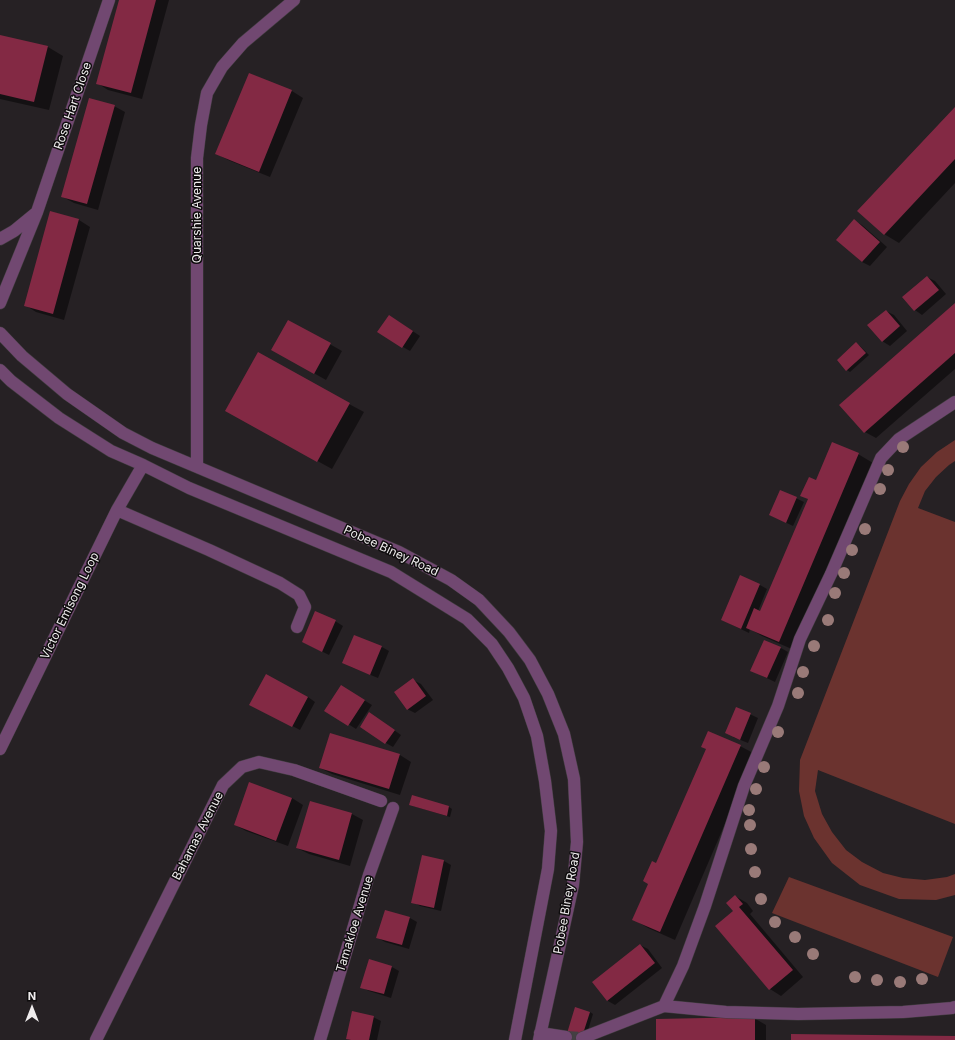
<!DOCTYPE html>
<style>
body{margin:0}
#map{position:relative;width:955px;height:1040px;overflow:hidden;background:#262124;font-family:Inter,sans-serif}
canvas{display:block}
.north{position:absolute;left:12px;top:988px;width:40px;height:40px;-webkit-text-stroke:3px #0e0c0d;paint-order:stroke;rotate:0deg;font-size:11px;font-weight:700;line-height:16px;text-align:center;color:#efeced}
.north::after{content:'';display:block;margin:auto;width:14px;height:18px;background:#efeced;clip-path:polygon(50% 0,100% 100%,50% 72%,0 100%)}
</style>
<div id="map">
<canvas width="955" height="1040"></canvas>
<div class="north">N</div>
</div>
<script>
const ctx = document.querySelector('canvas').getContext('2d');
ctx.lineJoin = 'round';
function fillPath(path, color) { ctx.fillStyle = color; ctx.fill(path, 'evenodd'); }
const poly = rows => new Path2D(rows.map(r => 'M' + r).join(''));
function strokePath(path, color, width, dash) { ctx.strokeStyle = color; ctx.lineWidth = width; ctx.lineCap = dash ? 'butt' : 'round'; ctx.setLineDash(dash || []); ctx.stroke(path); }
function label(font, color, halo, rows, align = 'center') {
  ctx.font = font + ' Inter,sans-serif'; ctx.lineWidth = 3; ctx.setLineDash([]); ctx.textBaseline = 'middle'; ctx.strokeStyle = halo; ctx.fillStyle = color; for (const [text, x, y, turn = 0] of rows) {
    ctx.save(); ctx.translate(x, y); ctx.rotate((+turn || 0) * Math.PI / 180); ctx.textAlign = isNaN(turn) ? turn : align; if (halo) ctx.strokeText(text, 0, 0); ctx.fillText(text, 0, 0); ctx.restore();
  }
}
fillPath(poly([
 [955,440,955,461,949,465,936,477,925,491,918,508,955,522,955,824,818,770,815,791,822,814,832,832,846,850,862,862,883,873,903,878,925,880,947,877,955,874,955,895,936,900,899,899,860,885,832,863,814,838,804,816,799,791,800,760,900,501,909,484,921,467,937,452],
 [789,877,953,937,938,977,772,913]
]), '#6b332f');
fillPath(poly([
 [120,0,169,0,142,99,108,90,97,83],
 [0,36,48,47,63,56,49,110,0,99],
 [292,91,303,98,270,177,228,160,217,154],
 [114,106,125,112,98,210,74,203,63,197],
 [955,108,955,183,899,243,884,234],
 [51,212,79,220,90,227,64,320,36,312,25,305],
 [855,221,862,225,887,247,870,266,862,262,838,240],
 [927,277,935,281,946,294,922,315,915,310,904,297],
 [955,305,955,369,876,438,865,432],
 [886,311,894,315,907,331,890,346,882,341],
 [396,320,420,336,410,351,403,347],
 [289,321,342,351,326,380,273,350],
 [856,344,860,346,869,355,850,372,847,370],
 [349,404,364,412,332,469,241,419],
 [858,454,873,463,794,650,762,636,750,629,749,633,722,620,740,577,760,585,767,589,758,611,761,612,809,499,801,495,816,481],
 [781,491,804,502,793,526,770,515],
 [335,621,343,626,329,655,303,642],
 [354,636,382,647,389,651,378,678,351,667,343,663],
 [781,648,788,652,775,682,752,671],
 [413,680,421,684,433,700,415,713,407,709],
 [349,691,372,705,356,729,326,710],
 [308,697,315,702,300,730,258,708],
 [737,708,758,718,748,743,733,737],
 [377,718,401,735,393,747,386,743],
 [331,734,400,755,411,762,400,795,332,774,320,768],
 [740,746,755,754,675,940,648,928,633,919,657,864],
 [412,796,449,807,452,809,450,817,413,806],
 [292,798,303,805,288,846,246,831,235,825],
 [311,802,352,814,363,820,350,866,309,854,297,848],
 [444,861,451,865,441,911,420,906,413,902],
 [735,896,747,903,753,911,750,914,803,977,781,996,770,989,735,911],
 [385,911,410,918,417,922,409,949,385,942,378,938],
 [640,945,648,949,662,968,615,1005,608,1001,593,983],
 [392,967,399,971,391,998,369,991,361,987],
 [590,1012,593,1014,585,1040,566,1040],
 [373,1017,381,1021,377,1040,350,1040,347,1039],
 [754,1018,766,1025,766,1040,657,1040]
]), '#0007');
fillPath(poly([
 [119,0,156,0,131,93,96,84],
 [0,35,48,46,34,102,0,94],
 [249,73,292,90,259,172,215,154],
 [89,98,115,105,87,204,61,197],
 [955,107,955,159,884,235,857,211],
 [50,211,79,219,53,314,24,306],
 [854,219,880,242,862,262,836,240],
 [927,276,939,290,914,311,902,297],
 [955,303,955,353,864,433,839,405],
 [886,310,900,326,882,342,867,325],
 [389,315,413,331,402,348,377,332],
 [288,320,331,343,314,374,271,350],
 [856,342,866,353,846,371,837,360],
 [258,352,350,403,317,462,225,411],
 [832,442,859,453,779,642,746,628,754,608,760,611,808,499,800,496,809,477,816,480],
 [780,490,797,497,786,523,769,515],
 [740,575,760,584,741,629,721,620],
 [315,611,336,620,322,652,302,642],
 [354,635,382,646,370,675,342,663],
 [764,640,781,647,767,678,750,671],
 [266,674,308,697,292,727,249,705],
 [413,678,426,696,407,710,394,692],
 [341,685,365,700,348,726,324,711],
 [736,707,751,713,740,740,725,733],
 [369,712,395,730,385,744,360,727],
 [708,731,741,745,660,932,632,920,648,884,643,881,652,861,656,863,706,749,701,747],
 [330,733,400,754,389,789,319,768],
 [249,782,292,798,276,841,234,825],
 [412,795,449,806,447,816,409,805],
 [310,801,352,813,339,860,296,848],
 [422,855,444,860,434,908,411,903],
 [735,895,743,904,739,907,793,970,769,990,715,926,733,911,726,903],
 [385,910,410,917,402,945,376,938],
 [640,944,655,963,607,1001,592,982],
 [369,959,392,966,384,994,360,988],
 [575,1007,590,1012,581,1040,565,1040],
 [352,1011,374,1016,369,1040,351,1040,346,1039],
 [755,1017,755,1040,656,1040,656,1019],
 [791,1034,955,1036,955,1040,791,1040]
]), '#832944');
strokePath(poly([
 [566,1037,582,1038]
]), '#443f42', 12, [12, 6]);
const minor = poly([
 [0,239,14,231,36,213],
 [0,303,37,212,109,0],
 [0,333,22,356,67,394,123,433,152,448,399,552,451,580,479,600,509,632,530,660,548,694,564,734,574,779,577,842,573,885,539,1040],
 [0,370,11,381,59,418,111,451,143,465,189,488,391,572,467,619,492,644,508,668,524,698,537,736,545,781,551,831,548,869,515,1040],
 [197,467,197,158,201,125,207,93,222,67,243,43,294,0],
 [117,510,209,550,280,583,299,595,305,607,297,627],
 [0,749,117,510,143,465],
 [664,1006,683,966,705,906,744,786,778,706,800,639,831,574,881,458,899,439,955,402],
 [540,1033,566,1037],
 [582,1038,664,1006,726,1012,798,1014,903,1012,952,1008,955,1007],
 [96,1040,223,785,242,767,259,762,294,770,381,801],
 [320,1040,369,875,393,808]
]);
strokePath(minor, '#423d40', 13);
strokePath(minor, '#714871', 12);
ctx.fillStyle = '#997a78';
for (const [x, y] of [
 [903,447],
 [888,470],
 [880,489],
 [865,529],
 [852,550],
 [844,573],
 [835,593],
 [828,620],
 [814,646],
 [803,672],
 [798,693],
 [778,732],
 [764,767],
 [756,789],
 [749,810],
 [750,825],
 [751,849],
 [755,872],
 [761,899],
 [775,922],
 [795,937],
 [813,954],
 [855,977],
 [922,979],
 [877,980],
 [900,982]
]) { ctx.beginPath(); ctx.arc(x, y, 6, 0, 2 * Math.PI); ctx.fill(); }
label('12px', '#efeced', '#0e0c0d', [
 ["Rose Hart Close",73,106,-71],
 ["Quarshie Avenue",197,215,-90],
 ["Pobee Biney Road",391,551,25],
 ["Victor Emisong Loop",70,606,-64],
 ["Bahamas Avenue",198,836,-63],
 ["Pobee Biney Road",567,903,-80],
 ["Tamakloe Avenue",355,924,-73]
]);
</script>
